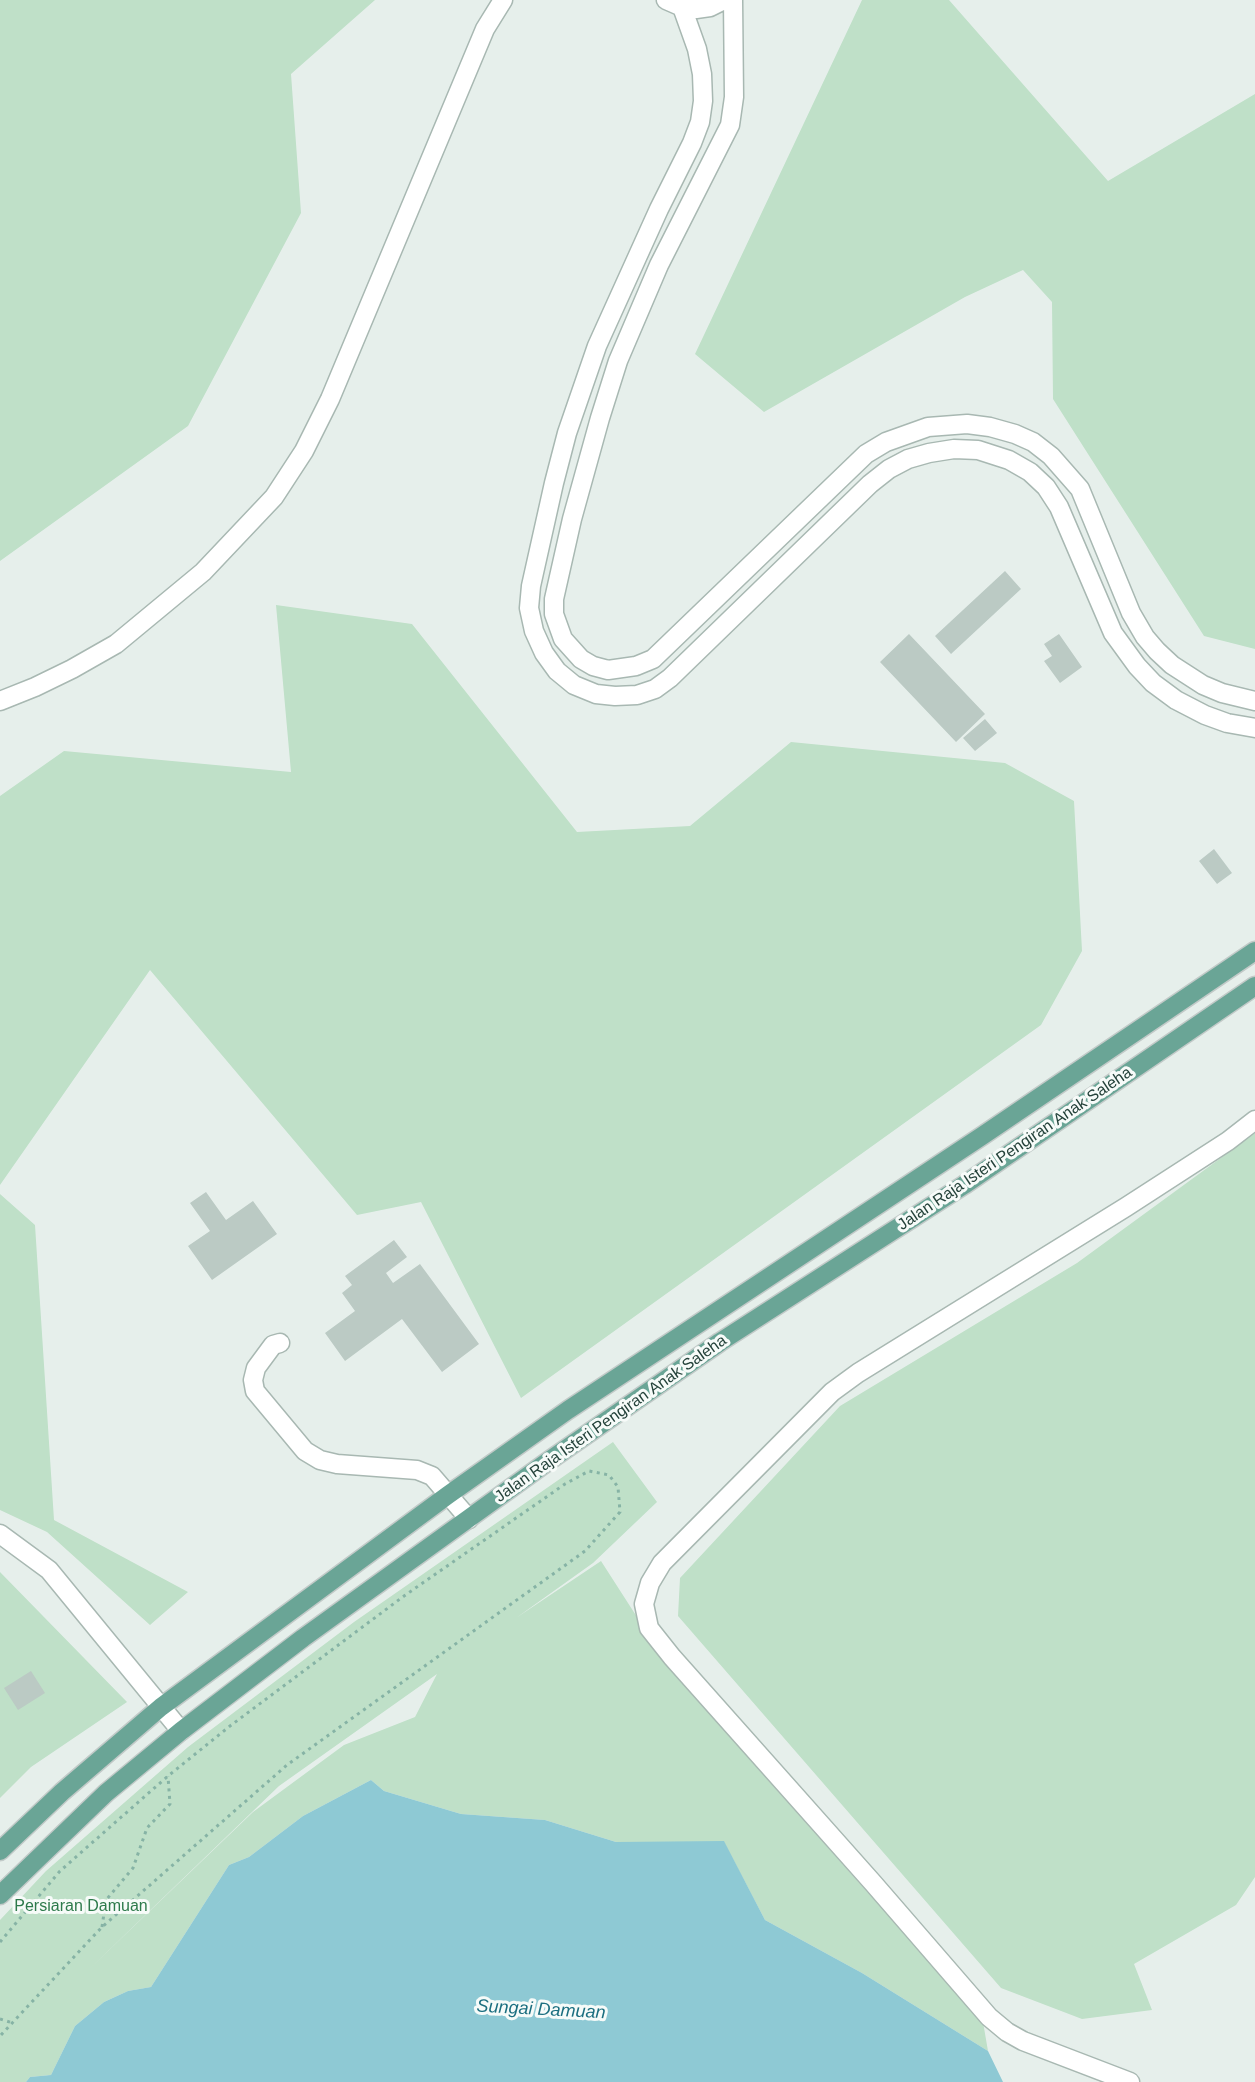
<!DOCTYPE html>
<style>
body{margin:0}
canvas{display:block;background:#e6efeb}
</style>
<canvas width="1255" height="2082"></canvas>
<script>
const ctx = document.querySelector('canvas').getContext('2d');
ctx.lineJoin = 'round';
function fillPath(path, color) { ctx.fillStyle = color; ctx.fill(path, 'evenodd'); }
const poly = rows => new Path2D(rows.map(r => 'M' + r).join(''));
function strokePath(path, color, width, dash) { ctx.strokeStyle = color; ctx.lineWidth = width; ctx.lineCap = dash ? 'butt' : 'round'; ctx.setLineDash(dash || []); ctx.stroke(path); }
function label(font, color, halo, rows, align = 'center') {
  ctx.font = font + ' Arial,sans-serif'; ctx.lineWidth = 6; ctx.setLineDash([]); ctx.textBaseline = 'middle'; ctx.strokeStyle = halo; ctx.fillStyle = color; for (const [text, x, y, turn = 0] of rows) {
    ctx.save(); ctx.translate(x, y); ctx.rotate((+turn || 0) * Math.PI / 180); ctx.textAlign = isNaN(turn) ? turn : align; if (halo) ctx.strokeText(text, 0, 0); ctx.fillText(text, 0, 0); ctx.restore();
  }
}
fillPath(poly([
 [0,0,375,0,291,74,301,213,188,426,0,561],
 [862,0,949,0,1108,181,1255,94,1255,649,1204,636,1053,399,1052,302,1023,270,965,297,764,412,695,354],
 [276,605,412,624,577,832,690,826,791,742,1005,763,1074,801,1082,951,1041,1025,521,1398,421,1202,357,1215,150,970,0,1185,0,796,64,751,291,772],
 [1255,1133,1255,1877,1236,1905,1134,1964,1152,2010,1082,2019,1001,1988,678,1616,680,1578,840,1406,1077,1263],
 [0,1194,35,1225,54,1520,188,1592,150,1625,47,1532,0,1510],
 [613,1442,657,1502,593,1563,516,1618,601,1561,673,1673,983,2022,988,2051,862,1973,765,1920,724,1842,616,1842,545,1820,461,1814,384,1791,371,1780,303,1816,249,1857,229,1865,151,1987,128,1991,104,2002,75,2026,51,2075,30,2077,26,2082,0,2082,0,1920,46,1871,188,1747,354,1622],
 [437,1674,415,1717,344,1745,253,1812,81,1977,279,1786],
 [0,1572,127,1702,31,1767,0,1798]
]), '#bfe0c8');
fillPath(poly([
 [371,1780,384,1791,461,1814,545,1820,616,1842,724,1841,765,1920,862,1973,988,2051,1003,2082,26,2082,30,2077,51,2075,75,2026,104,2002,128,1991,151,1987,229,1865,249,1857,303,1816]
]), '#8ec9d4');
fillPath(poly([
 [1005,571,1021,589,951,654,935,636],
 [909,634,985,714,956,742,880,662],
 [1059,634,1082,667,1060,683,1044,661,1052,656,1044,644],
 [985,719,997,733,975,751,963,738],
 [1214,849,1232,873,1217,884,1199,861],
 [206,1192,226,1220,253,1201,277,1234,212,1280,188,1246,210,1231,190,1203],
 [394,1240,407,1257,386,1273,393,1283,420,1264,479,1344,442,1372,402,1319,345,1361,325,1333,355,1311,342,1293,352,1285,345,1276],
 [31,1671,45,1693,18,1710,4,1688]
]), '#bbcac4');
const minor = poly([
 [666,0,682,7,696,9,710,7,724,0],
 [733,0,734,97,730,125,659,265,618,361,600,418,572,519,554,599,554,614,563,639,581,659,593,666,608,670,636,666,653,659,866,454,886,442,928,427,967,424,990,427,1015,434,1033,442,1051,456,1080,489,1131,613,1145,637,1157,651,1172,665,1203,685,1222,693,1255,701],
 [682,7,697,49,702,74,703,101,700,122,692,143,659,209,597,346,567,433,554,483,531,586,529,608,534,631,544,653,557,671,574,685,596,694,615,696,637,695,655,689,670,678,870,484,889,469,908,459,929,453,954,449,978,450,1009,460,1030,472,1046,487,1059,507,1113,633,1137,666,1153,683,1176,700,1205,715,1227,723,1255,728],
 [0,701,35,687,72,669,116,644,203,572,274,497,304,451,330,399,485,29,503,0],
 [280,1343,273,1345,256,1368,253,1380,255,1391,305,1451,320,1460,337,1464,417,1470,432,1476,469,1519],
 [0,1534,49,1570,181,1731],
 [1130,2082,1023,2041,1007,2032,989,2017,873,1883,672,1657,649,1628,644,1604,650,1583,662,1563,832,1392,858,1373,1126,1207,1228,1141,1255,1120]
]);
const major = poly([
 [0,1851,62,1792,161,1707,448,1495,568,1410,982,1136,1255,951],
 [0,1895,106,1793,181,1731,303,1638,547,1462,720,1342,964,1185,1255,986]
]);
strokePath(minor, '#a8b8b2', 21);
strokePath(major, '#c2cac8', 21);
strokePath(poly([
 [102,1927,106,1900,133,1868,147,1828,170,1804,168,1776],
 [0,1942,60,1871,168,1776,230,1726,404,1596,565,1484,589,1471,609,1475,618,1487,620,1512,585,1551,287,1765,102,1927,0,2036],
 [0,2019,13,2023]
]), '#86b3a5', 3, [3, 4.5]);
strokePath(minor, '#fff', 18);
strokePath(major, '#6aa596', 18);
label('16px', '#24423a', '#f7fbf9', [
 ["Jalan Raja Isteri Pengiran Anak Saleha",1015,1149,-34],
 ["Jalan Raja Isteri Pengiran Anak Saleha",611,1419,-35]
]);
label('16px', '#2d7a4b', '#f7fbf9', [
 ["Persiaran Damuan",81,1907]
]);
label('italic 18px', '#1c6f80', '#f7fbf9', [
 ["Sungai Damuan",541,2010,3]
]);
</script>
